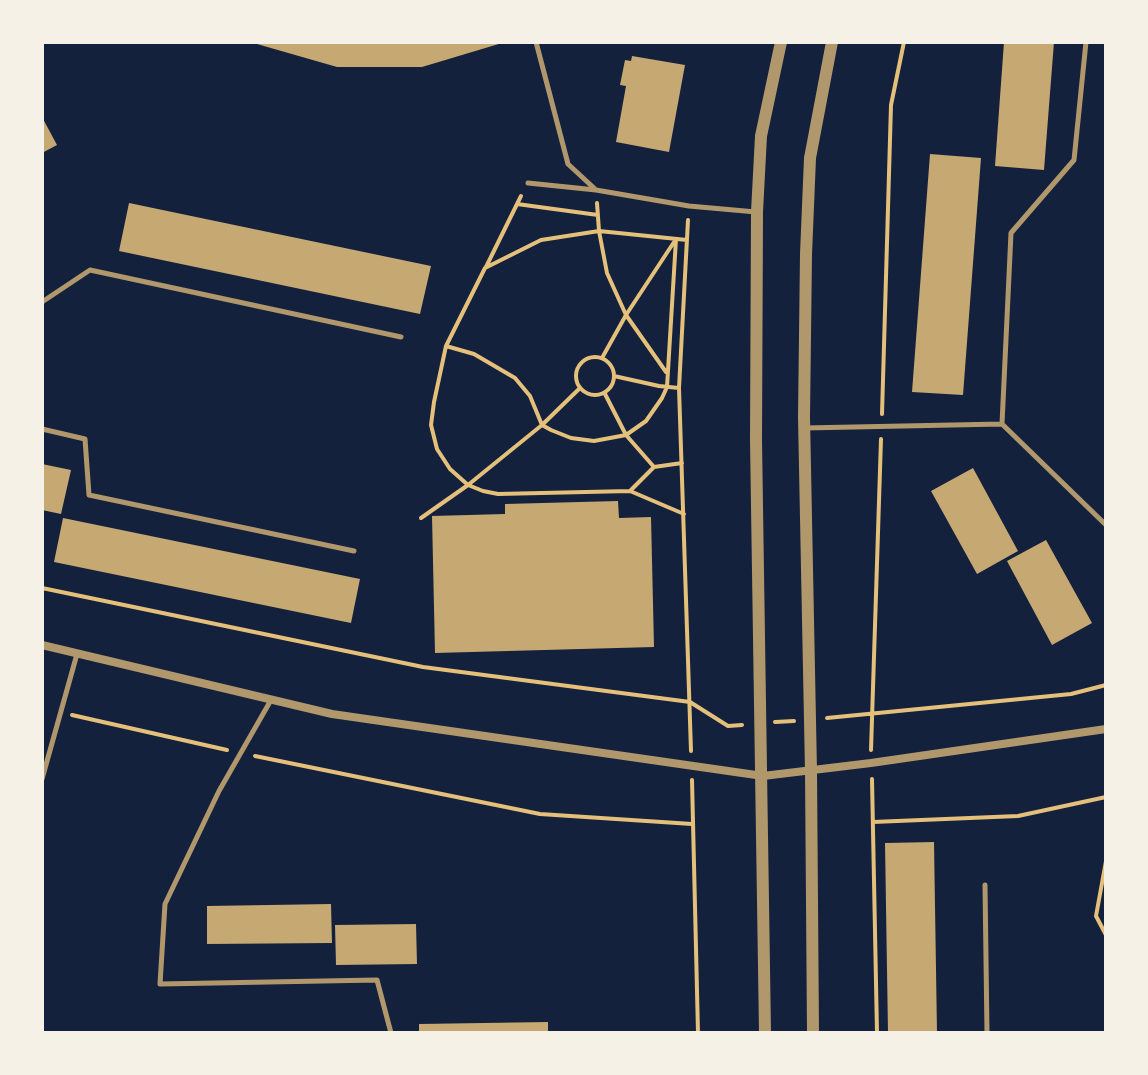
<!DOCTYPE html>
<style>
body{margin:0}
#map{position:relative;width:1148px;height:1075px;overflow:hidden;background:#14213d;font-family:Montserrat,sans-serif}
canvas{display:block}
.frame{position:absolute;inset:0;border:44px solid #f6f1e7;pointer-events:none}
</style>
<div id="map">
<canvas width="1148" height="1075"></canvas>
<div class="frame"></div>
</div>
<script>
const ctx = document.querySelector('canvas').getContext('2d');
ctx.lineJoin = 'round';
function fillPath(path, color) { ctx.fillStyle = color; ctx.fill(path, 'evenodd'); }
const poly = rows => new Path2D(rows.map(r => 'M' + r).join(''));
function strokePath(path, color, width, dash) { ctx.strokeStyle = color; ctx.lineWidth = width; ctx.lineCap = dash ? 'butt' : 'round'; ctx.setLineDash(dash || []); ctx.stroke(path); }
fillPath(poly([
 [250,42,502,42,502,43,422,67,337,67],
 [1004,42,1054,42,1044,170,995,166],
 [632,56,685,65,669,152,616,142,626,86,620,85,625,60,631,61],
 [42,117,57,145,42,153],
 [930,154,981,158,963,395,912,392],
 [129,203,431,266,420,314,119,251],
 [42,464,71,470,61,514,42,510],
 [973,468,1018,551,977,574,931,491],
 [618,501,619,518,651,517,654,647,435,653,432,516,505,514,505,504],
 [63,518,360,579,351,623,54,562],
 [1046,540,1092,623,1052,645,1007,561],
 [934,842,937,1033,888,1033,885,843],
 [331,904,332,943,207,944,207,906],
 [416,924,417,964,336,965,335,925],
 [548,1022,548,1033,419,1033,419,1024]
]), '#c6a872');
strokePath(poly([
 [597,203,599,231,607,273,626,315,666,372],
 [517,204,598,215],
 [688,220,679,388,691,751],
 [486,267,521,196],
 [446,346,474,354,515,378,530,396,542,425,551,430,571,438,594,441,626,435,646,421,662,398,667,387,676,239,626,315,602,358],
 '576 376a19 19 0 1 1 38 0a19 19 0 1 1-38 0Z',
 [614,376,659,386,679,388],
 [605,394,626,435,654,467],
 [882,414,891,105,904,42],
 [630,491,654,467,682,463],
 [684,514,630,491,498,494,483,491,468,485,450,469,437,449,431,425,434,402,446,346,485,268,541,240,599,231,687,240],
 [421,518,468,485,542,425,580,388],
 [42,588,423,667,690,702,728,726,742,725],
 [72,715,227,750],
 [827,718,1071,694,1106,685],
 [775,722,794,721],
 [871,750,881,439],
 [255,756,540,814,692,824],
 [872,779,877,1033],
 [692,780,698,1033],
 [873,822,1018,816,1106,797],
 [1106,861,1096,916,1106,935]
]), '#e5c07b', 4);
strokePath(poly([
 [536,42,568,164,595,189],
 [1086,42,1074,160,1011,233,1002,424,1106,525],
 [528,183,596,190,689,206,756,212],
 [42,302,90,270,401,337],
 [804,428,1002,424],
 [42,429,85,439,89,495,354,551],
 [271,700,219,791,165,904,160,984,377,980,391,1033],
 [42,779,77,654],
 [985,885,987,1033]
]), '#b1986c', 5);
strokePath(poly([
 [42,645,332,714,763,776,871,763,1106,729]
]), '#b1986c', 8);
strokePath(poly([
 [765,1033,756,440,757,212,761,136,781,42],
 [813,1033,811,771,804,417,806,254,810,158,832,42]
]), '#b1986c', 12);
</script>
